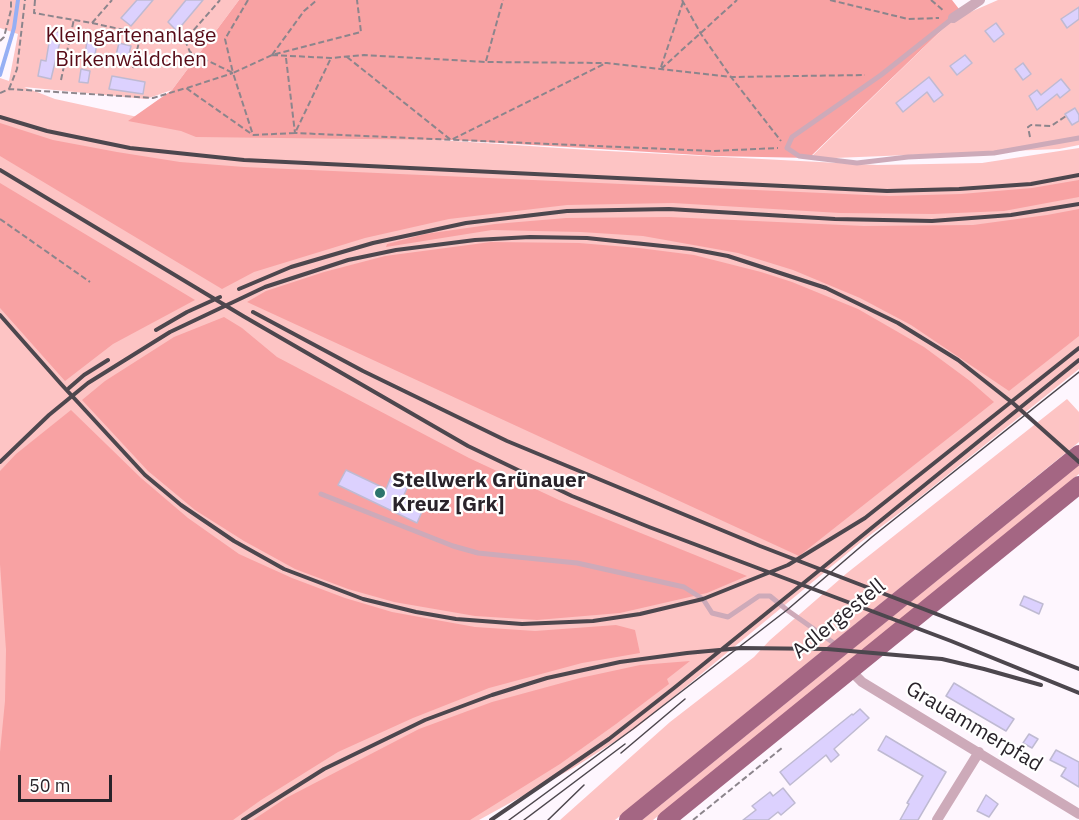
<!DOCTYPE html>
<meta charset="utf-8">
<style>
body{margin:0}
#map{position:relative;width:1079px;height:820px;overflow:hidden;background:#fef6fe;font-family:"IBM Plex Sans",sans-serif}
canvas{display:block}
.scale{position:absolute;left:18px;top:775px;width:94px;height:27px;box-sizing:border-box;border:3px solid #29232a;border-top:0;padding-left:8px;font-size:18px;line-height:21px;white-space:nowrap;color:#29232a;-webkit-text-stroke:4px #fff;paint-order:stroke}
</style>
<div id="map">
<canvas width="1079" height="820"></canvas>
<div class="scale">50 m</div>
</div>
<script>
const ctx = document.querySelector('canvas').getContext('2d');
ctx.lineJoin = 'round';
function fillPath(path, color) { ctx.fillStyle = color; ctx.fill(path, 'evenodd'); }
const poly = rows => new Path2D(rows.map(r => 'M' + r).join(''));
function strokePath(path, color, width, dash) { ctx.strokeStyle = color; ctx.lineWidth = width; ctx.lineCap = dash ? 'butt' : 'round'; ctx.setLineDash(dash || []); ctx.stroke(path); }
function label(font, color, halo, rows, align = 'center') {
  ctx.font = font + ' "IBM Plex Sans",sans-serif'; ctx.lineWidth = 4.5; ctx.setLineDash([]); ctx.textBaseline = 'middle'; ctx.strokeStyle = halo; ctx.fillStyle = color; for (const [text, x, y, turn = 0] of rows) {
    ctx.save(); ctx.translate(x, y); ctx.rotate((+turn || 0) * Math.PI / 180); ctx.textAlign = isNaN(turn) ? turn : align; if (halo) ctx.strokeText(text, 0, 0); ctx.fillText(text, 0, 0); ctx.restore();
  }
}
fillPath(poly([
 [0,0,239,0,172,90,146,99,24,87,55,99,156,121,589,150,877,165,982,163,1079,148,1079,369,914,502,861,542,636,728,575,767,479,820,0,820,0,78,9,81,18,34,0,28],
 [998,0,1079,0,1079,145,1059,149,809,159,952,20],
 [1067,399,1079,412,1079,442,615,820,560,820,670,722,754,657,770,640,847,573],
 [1079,465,1079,474,653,820,642,820]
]), '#fdc4c4');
fillPath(poly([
 [239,0,952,0,959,9,952,20,809,158,715,156,451,140,196,137,181,131,128,121,172,90],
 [0,123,53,140,117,152,180,162,244,167,889,196,961,194,1032,188,1079,180,1079,197,1004,211,933,214,840,213,673,203,567,205,449,219,365,238,254,272,222,289,0,156],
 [0,183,195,300,113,344,65,381,0,308],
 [1079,209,1079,336,1009,391,911,325,860,298,793,270,738,253,643,236,581,232,492,230,386,247,387,244,425,234,495,224,566,218,669,217,864,226,973,225,1047,215],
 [491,242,579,243,639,248,694,255,761,272,792,282,858,309,924,347,970,381,994,402,799,556,247,302,266,291,324,272,385,256],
 [224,317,242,328,277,357,469,458,559,500,747,576,707,593,620,613,537,620,475,616,394,602,348,589,295,569,244,541,195,510,148,471,82,400,105,381,174,337],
 [71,410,141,478,188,518,239,554,292,578,345,598,392,612,475,627,535,631,616,625,635,630,640,653,582,663,489,688,413,718,338,752,261,800,233,820,0,820,0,752,5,701,6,650,0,564,0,471,16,454],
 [690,661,667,679,669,684,616,724,560,764,470,820,253,820,286,798,419,729,492,702,580,678,640,665]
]), '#f8a2a3');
strokePath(poly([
 [0,75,14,28,18,0]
]), '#96aff4', 4);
const building = poly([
 [137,0,153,0,131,26,121,18,137,0],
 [186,0,203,0,177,31,168,22,186,0],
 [1079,7,1079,19,1067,28,1061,19,1079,7],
 [996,23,1004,34,994,42,985,31,996,23],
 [51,31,62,33,51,79,38,76,41,60,46,61,51,31],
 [87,41,97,43,95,55,85,54,87,41],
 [119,43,131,46,128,58,116,55,119,43],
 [965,55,972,63,957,75,950,66,965,55],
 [1023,63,1031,74,1023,80,1015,69,1023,63],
 [81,69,90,71,88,83,79,82,81,69],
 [112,76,145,82,143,94,109,89,112,76],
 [929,77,943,95,934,102,927,92,903,112,896,103,929,77],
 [1061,79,1070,90,1060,98,1057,94,1037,110,1029,96,1037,90,1041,95,1061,79],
 [1075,108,1079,115,1079,121,1072,125,1065,114,1075,108],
 [346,470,386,489,391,477,408,486,403,497,424,507,417,523,338,485,346,470],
 [1024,596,1043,604,1039,614,1020,605,1024,596],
 [954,683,1014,719,1006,731,946,696,954,683],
 [860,709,869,718,834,749,839,755,831,762,826,755,790,785,780,772,852,714,853,715,860,709],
 [1029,734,1038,739,1032,748,1023,743,1029,734],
 [886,736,946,772,918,820,900,820,909,804,907,803,923,776,878,750,886,736],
 [1056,750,1079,762,1079,787,1061,776,1066,768,1050,760,1056,750],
 [783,788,795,803,781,815,778,812,768,820,743,820,756,810,752,806,770,792,773,796,783,788],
 [986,795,998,804,989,817,977,811,986,795]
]);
fillPath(building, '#dcd1fe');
strokePath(building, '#bfbad2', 1.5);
strokePath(poly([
 [35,0,34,13,92,23,175,41,185,40,220,0],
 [248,0,225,39,233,73,272,55,361,32,357,0],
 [682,0,701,34,731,77,781,141],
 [830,0,908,19,939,18],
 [931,0,944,11],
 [92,23,112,0],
 [185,40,190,52,233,73,253,135,295,133,331,58],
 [0,41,4,37,11,10,11,0],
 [272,55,331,58,364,55,486,62,607,63,731,77,865,75],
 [272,55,304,11,317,0],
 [347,57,451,140,604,64],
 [286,58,295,133,713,151,778,148],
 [486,61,503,0],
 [661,67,683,2],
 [133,68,141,33],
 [661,69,737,0],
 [61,80,74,19],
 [187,88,233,73],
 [9,89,17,69,25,0],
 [0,93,9,89,153,98,186,88,253,135],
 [1030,137,1028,127,1031,125,1051,126,1066,116],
 [0,219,90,282],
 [693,820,782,748]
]), '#8c858c', 2, [6, 3]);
strokePath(poly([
 [953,18,881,75,792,137,787,148,799,156,857,163,908,157,994,153,1079,138],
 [321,494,453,546,478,553,577,563,684,587,703,599,712,613,728,617,759,596,770,596,787,610,838,646]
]), '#cdaab9', 5);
strokePath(poly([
 [953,18,980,0],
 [851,671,862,682,1079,814],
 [937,820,979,752]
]), '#cdaab9', 10);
strokePath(poly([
 [628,820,1079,454],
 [666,820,1079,485]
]), '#a46683', 18);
strokePath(poly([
 [621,753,685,699],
 [509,820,633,729,787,610,872,537,1079,372],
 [524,820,625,744],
 [548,820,584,785]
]), '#4d474e', 1.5);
strokePath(poly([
 [0,117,47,131,130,148,244,160,887,191,959,189,1031,184,1079,175],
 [0,170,243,316,468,446,572,496,649,527,951,641,1079,693],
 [239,289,291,267,373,243,466,223,567,211,669,209,835,219,932,221,1011,215,1079,204],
 [253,312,363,371,507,441,760,546,1079,669],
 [0,315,61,384,145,475,181,505,234,541,284,569,363,599,416,612,456,619,522,624,593,621,640,614,703,599,788,565,865,518,1079,348],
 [156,330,187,312,220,297],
 [69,388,84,375,108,360],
 [0,462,49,415,88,383,170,332,265,287,348,260,396,250,475,240,530,237,587,238,691,249,728,256,826,288,898,323,958,360,1014,404,1079,462],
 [243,820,324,769,425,720,492,695,547,678,620,662,687,653,741,648,827,649,942,659,984,669,1041,685],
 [491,820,609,739,674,688,1079,360]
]), '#4d474e', 4);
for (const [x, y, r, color] of [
 [380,493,6,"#2d756d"]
]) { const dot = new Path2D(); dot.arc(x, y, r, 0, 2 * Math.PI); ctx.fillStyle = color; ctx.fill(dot); strokePath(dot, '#fff', 2); }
label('21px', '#570b17', '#fff', [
 ["Kleingartenanlage",131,36],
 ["Birkenwäldchen",131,60]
]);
label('bold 21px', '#29232a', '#fff', [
 ["Stellwerk Grünauer",392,481],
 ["Kreuz [Grk]",392,505]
], 'left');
label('21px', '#29232a', '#fff', [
 ["Adlergestell",839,619,-39],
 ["Grauammerpfad",974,727,31]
]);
</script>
